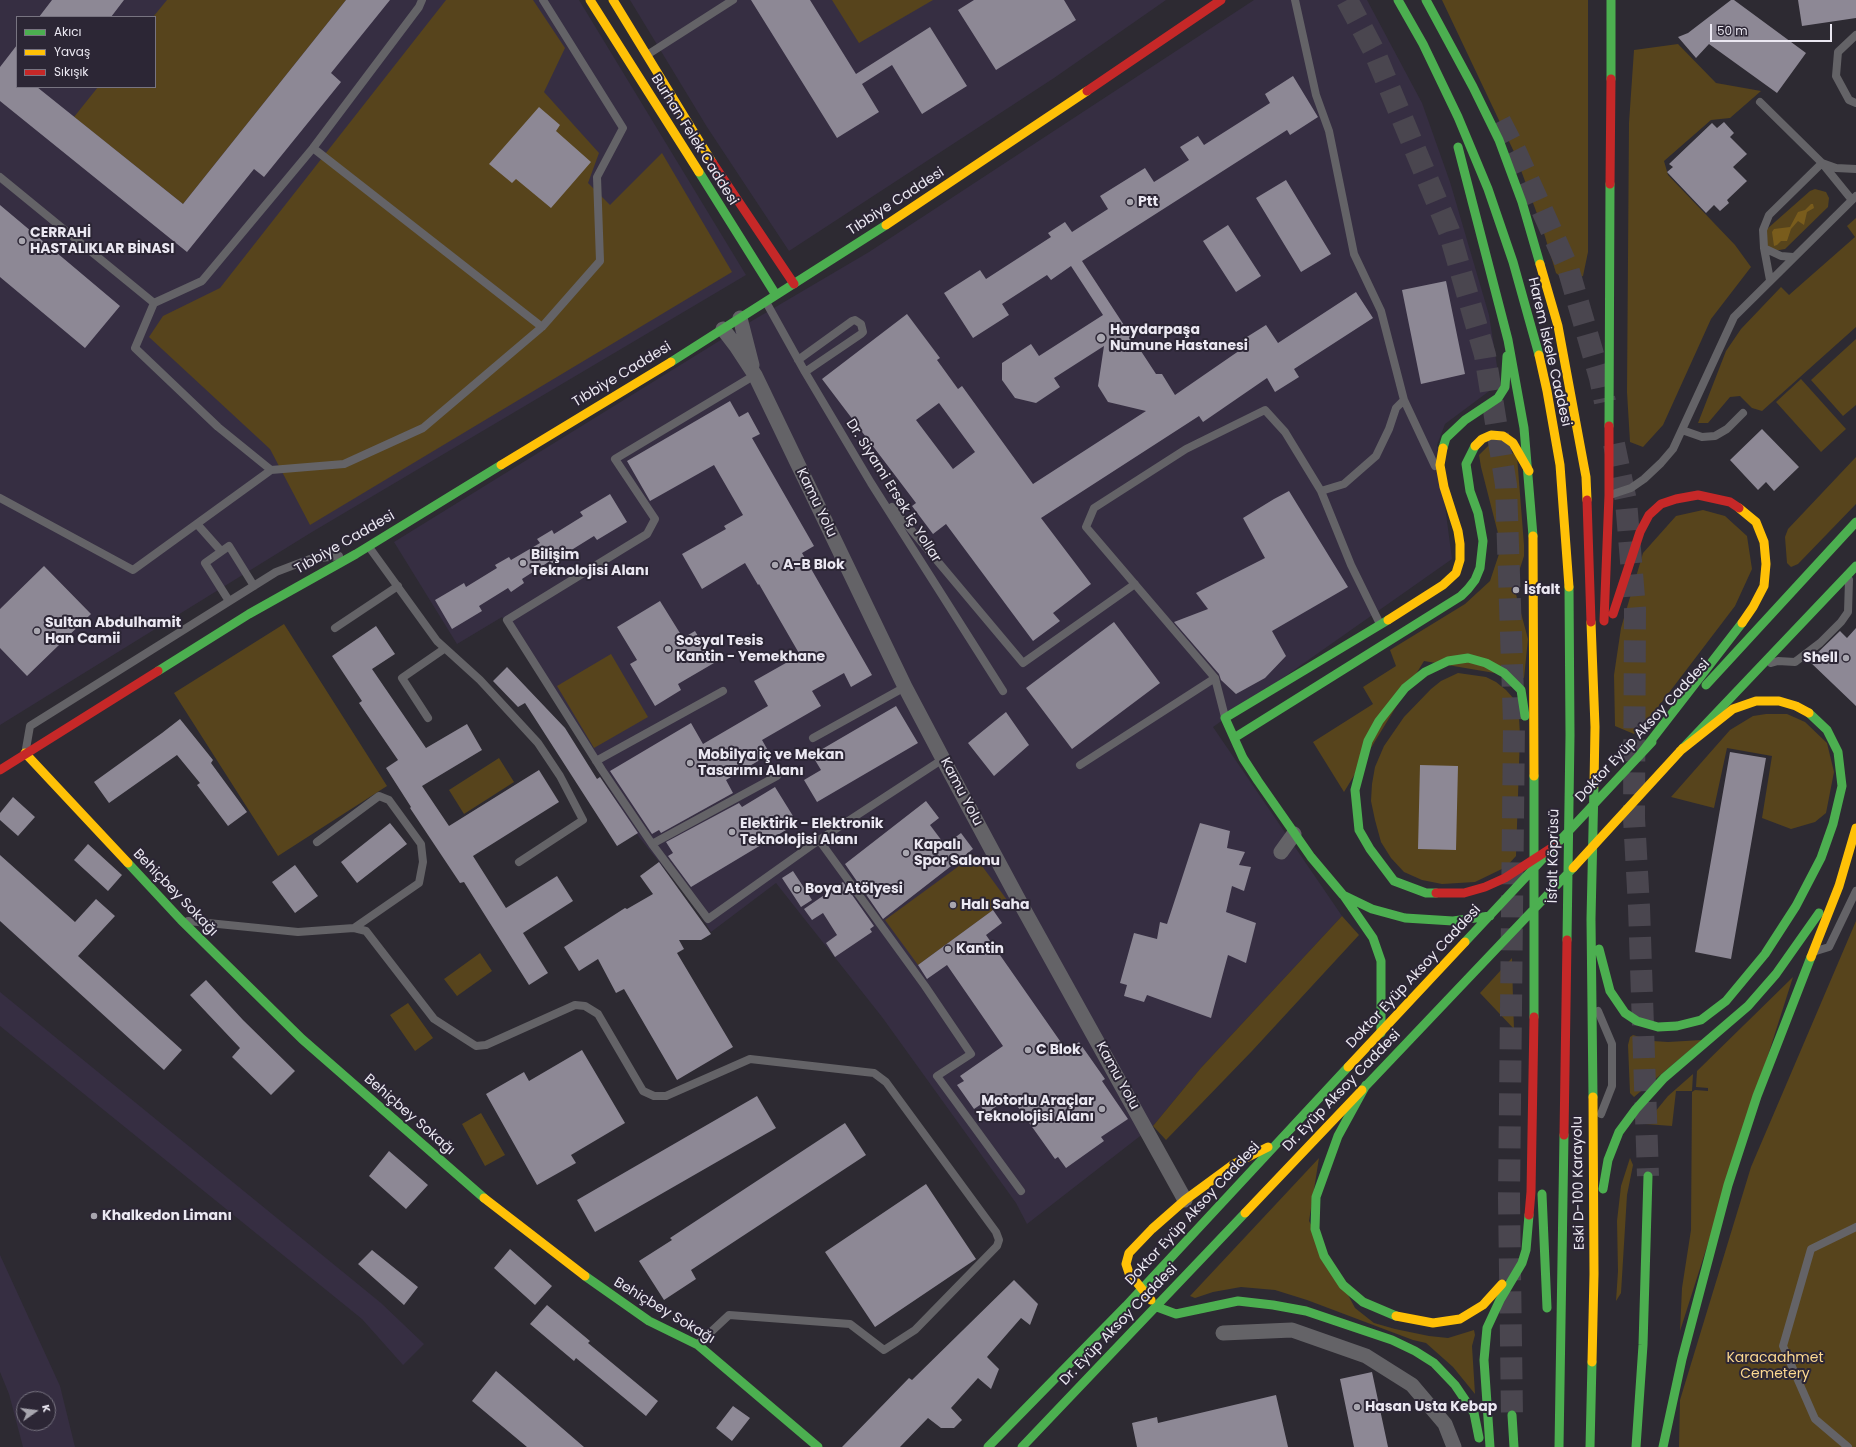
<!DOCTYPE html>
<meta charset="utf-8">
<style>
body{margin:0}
#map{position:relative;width:1856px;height:1447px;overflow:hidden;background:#2d2a32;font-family:Poppins,sans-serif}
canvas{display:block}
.legend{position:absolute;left:16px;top:16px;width:140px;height:72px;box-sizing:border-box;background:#2c2635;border:1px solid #787481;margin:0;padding:5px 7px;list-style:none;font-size:12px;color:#ebe8f2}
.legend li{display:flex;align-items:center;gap:8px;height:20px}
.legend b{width:20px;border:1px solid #787481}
.north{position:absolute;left:16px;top:1391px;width:40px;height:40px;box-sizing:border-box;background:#2c2635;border:1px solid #787481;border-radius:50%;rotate:76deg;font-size:11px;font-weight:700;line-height:16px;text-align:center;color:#ebe8f2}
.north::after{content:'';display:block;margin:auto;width:14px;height:18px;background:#a8a6af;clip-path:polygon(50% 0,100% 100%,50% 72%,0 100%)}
.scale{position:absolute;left:1710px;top:24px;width:122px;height:18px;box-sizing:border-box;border:2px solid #ebe8f2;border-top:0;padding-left:5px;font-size:12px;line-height:14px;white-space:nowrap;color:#ebe8f2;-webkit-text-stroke:3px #2c2635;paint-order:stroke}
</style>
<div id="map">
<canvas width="1856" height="1447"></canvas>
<ul class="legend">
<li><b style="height:5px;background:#4caf50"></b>Akıcı</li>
<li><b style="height:5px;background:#ffc107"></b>Yavaş</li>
<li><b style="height:5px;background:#c62828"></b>Sıkışık</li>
</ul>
<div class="north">K</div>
<div class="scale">50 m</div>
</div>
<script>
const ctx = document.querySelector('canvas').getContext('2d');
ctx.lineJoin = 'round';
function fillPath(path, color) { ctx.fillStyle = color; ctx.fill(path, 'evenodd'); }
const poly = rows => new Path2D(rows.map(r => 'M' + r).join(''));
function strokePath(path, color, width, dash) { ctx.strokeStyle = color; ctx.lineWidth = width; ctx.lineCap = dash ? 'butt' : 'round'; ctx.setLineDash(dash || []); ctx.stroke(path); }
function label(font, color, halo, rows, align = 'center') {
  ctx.font = font + ' Poppins,sans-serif'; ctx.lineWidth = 4; ctx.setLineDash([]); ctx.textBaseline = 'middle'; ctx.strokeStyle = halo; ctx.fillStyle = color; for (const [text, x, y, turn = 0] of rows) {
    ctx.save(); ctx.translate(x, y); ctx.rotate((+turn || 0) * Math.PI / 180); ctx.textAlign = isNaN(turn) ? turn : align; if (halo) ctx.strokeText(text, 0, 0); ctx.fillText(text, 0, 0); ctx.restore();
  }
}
fillPath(poly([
 [0,0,579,0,746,275,312,532,0,725],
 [17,17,155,17,155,87,17,87],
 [630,0,1166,0,1054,78,789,251,707,127],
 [1254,0,1367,0,1422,103,1450,182,1489,315,1497,366,1496,386,1445,424,1437,445,1452,559,1213,727,1342,916,1200,1069,1153,1126,1027,1224,1016,1203,882,1017,776,883,711,932,691,901,639,837,502,617,457,644,394,542,745,325,869,252],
 [0,992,381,1303,424,1344,403,1365,362,1319,0,1026],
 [0,1255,60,1386,75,1447,23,1447,9,1394,0,1372],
 [24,1399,48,1399,48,1423,24,1423]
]), '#362e42');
fillPath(poly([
 [167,0,346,0,183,204,74,117,98,87,155,87,155,17,153,17],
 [446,0,533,0,565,48,544,92,599,153,588,183,610,205,662,153,732,272,310,525,270,449,149,337,163,316,220,288],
 [832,0,933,0,859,43],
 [1442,0,1588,0,1588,252,1583,276,1567,282,1556,273,1543,230,1515,154],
 [1678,44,1716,83,1761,91,1730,118,1711,120,1664,161,1668,175,1735,245,1751,267,1711,319,1663,425,1643,447,1630,442,1627,392,1629,123,1634,50],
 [1815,189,1826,192,1829,198,1828,207,1785,249,1774,251,1766,245,1765,237,1767,229,1810,191],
 [1856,218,1856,327,1762,411,1752,408,1740,396,1730,397,1708,423,1698,423,1726,351,1741,329,1781,287,1789,295,1855,237,1847,226],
 [1856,339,1856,405,1843,416,1811,380],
 [1801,379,1846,429,1821,452,1776,402],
 [1494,440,1517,456,1524,545,1524,556,1514,587,1528,639,1524,678,1424,661,1344,792,1313,742,1373,704,1363,687,1396,666,1390,650,1465,604,1490,581,1499,554,1500,541,1481,467,1479,455],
 [1856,457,1856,504,1798,564,1791,567,1787,563,1785,537,1788,529],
 [1703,510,1725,516,1747,536,1752,569,1735,606,1655,711,1634,734,1615,726,1614,675,1621,628,1643,553,1676,516],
 [284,624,387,786,278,856,174,693],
 [611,654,648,717,594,748,557,686],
 [1458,673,1486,677,1496,682,1506,690,1514,699,1519,718,1520,735,1516,856,1506,867,1475,882,1442,884,1422,880,1404,872,1391,858,1381,842,1375,820,1371,801,1372,784,1375,767,1384,746,1404,717,1431,689,1441,681],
 [1766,714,1787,714,1805,722,1827,743,1834,772,1826,813,1815,822,1791,829,1762,818,1772,756,1727,748,1714,808,1671,797,1730,730,1753,716],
 [499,758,514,782,464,814,449,790],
 [974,855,1007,900,918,965,885,920],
 [1342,916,1359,935,1252,1051,1166,1140,1153,1126,1200,1069],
 [1856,921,1856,1447,1679,1447,1680,1400,1751,1167],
 [480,953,492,971,457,996,444,979],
 [1512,958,1513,999,1514,1029,1480,993],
 [1793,977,1680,1331,1682,1288,1691,1230,1692,1092,1695,1090,1708,1091,1708,1088,1696,1087,1697,1071],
 [408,1003,433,1038,415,1051,390,1015],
 [1633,1035,1653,1041,1668,1042,1702,1040,1634,1097,1630,1093,1628,1045,1630,1037],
 [1693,1074,1692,1091,1676,1091,1672,1126,1645,1124,1668,1096],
 [481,1113,505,1155,485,1166,462,1124],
 [1319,1158,1309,1221,1355,1308,1374,1323,1395,1329,1429,1336,1448,1338,1474,1330,1475,1335,1472,1346,1475,1394,1453,1367,1426,1343,1413,1340,1307,1300,1275,1290,1241,1287,1213,1292,1195,1298,1190,1296],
 [1630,1158,1633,1165,1627,1195,1621,1293,1616,1301,1618,1271,1617,1221,1621,1186]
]), '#57441c');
fillPath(poly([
 [1811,204,1813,204,1814,208,1807,212,1804,225,1798,221,1791,229,1787,241,1781,241,1777,245,1774,246,1772,232,1774,229,1790,227,1798,212,1805,210]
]), '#795c1c');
fillPath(poly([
 [52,0,124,0,111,17,39,17],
 [346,0,390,0,331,73,341,82,264,177,254,169,187,252,0,101,0,67,17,45,17,87,37,87,183,204],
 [751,0,810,0,856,74,930,27,967,86,922,114,892,65,862,84,879,112,837,138],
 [974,0,1064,0,1076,20,996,70,958,10],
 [1731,0,1734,0,1806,53,1777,93,1709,44,1696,58,1678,37,1688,33],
 [1798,0,1856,0,1856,18,1802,26],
 [1293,76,1318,117,1290,135,1287,130,1082,261,1156,374,1162,374,1175,395,1246,346,1242,340,1266,325,1278,343,1356,292,1373,318,1294,369,1299,377,1275,392,1267,378,1203,422,1199,416,1041,518,1091,584,1053,613,1060,621,1033,641,946,524,933,534,912,506,916,503,822,379,907,314,940,358,937,360,958,389,962,386,1033,484,1146,411,1108,402,1098,386,1104,346,1054,378,1060,387,1036,403,1015,398,1002,380,1002,363,1031,344,1039,356,1103,315,1071,266,1051,280,1047,275,1002,304,1009,315,973,338,944,293,980,270,986,279,1051,237,1048,233,1065,222,1072,232,1108,209,1100,196,1145,168,1154,182,1189,160,1180,147,1198,136,1204,145,1270,103,1265,94],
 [939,403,975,452,953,469,916,420],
 [539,107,560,125,556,131,591,162,551,208,516,179,512,183,489,164],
 [1724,122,1734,133,1730,137,1747,154,1733,167,1747,181,1727,200,1729,203,1720,211,1714,205,1706,213,1667,172,1673,167,1669,164,1712,123,1717,128],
 [1286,180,1331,254,1301,272,1256,198],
 [0,205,120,306,85,348,0,277],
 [1228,225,1261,276,1236,292,1203,241],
 [1446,281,1465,374,1421,384,1402,290],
 [730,401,739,417,748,412,760,434,752,438,814,546,802,553,872,675,851,687,844,673,812,691,821,706,762,740,770,754,726,780,733,793,661,833,659,830,652,834,610,771,691,723,703,744,768,706,754,681,800,655,759,584,758,585,745,563,702,589,682,554,726,529,724,526,743,515,714,465,650,501,627,461],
 [1762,429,1799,467,1774,491,1766,482,1758,490,1730,460],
 [1289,491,1348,587,1272,631,1286,656,1265,678,1236,694,1221,680,1219,674,1174,622,1208,609,1196,593,1265,558,1243,518,1274,499],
 [610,494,627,522,597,540,594,536,565,554,566,557,552,565,550,561,522,579,524,583,511,592,508,588,479,606,482,611,452,629,435,600,464,583,466,587,497,568,495,565,509,557,511,560,540,543,537,539,552,530,554,534,583,516,580,512],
 [44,566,91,614,27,676,0,648,0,609],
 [660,601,683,638,695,631,714,663,678,684,681,690,655,706,630,664,637,660,617,627],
 [1114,622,1160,683,1072,749,1026,688],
 [376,626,395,654,372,669,426,748,467,724,482,750,422,786,449,826,539,770,559,802,473,856,506,908,557,876,573,901,523,933,548,973,529,985,464,882,460,883,410,808,411,807,386,768,398,760,359,703,362,701,332,656],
 [1856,628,1856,706,1809,661,1840,631,1847,638],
 [507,667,565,728,597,779,600,777,638,833,617,846,525,703,518,707,493,681],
 [896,706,918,743,817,802,804,780,821,770,812,755],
 [1006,712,1029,745,994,776,968,743],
 [180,719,213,760,211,763,247,812,228,826,197,785,200,783,177,755,109,803,94,782,162,733],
 [1730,752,1766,758,1731,959,1695,952],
 [1420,765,1458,766,1456,850,1418,849],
 [775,787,793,816,777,826,796,822,796,824,691,887,668,856,673,853,666,842,739,803,742,807],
 [13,797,35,817,18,836,0,820,0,813],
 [926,801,939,818,930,825,945,845,961,833,973,849,883,919,845,864],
 [390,823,407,844,357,883,341,862],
 [1200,823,1230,831,1227,848,1245,852,1239,865,1251,867,1244,891,1232,886,1226,912,1256,923,1246,963,1228,955,1211,1018,1147,995,1144,1002,1124,996,1127,985,1120,983,1134,933,1157,939,1160,922,1167,924],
 [88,844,122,875,108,891,74,860],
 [0,855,75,922,96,899,115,916,78,956,182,1050,164,1070,0,921],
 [659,862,711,934,701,940,679,940,684,949,677,953,733,1047,677,1080,624,989,616,993,598,959,579,971,564,947,625,908,627,909,653,894,640,876],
 [295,865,318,896,295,913,272,882],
 [793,871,812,900,801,907,782,878],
 [843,882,874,926,870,929,872,932,835,957,826,943,837,935,823,913,812,920,804,909],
 [993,910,1002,923,986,935,1067,1051,1079,1042,1105,1079,1102,1081,1128,1119,1101,1137,1104,1141,1066,1168,1058,1157,1055,1159,1010,1096,986,1114,980,1105,974,1109,957,1085,964,1081,960,1076,1003,1046,947,965,927,979,918,965],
 [206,980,243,1020,295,1071,271,1095,232,1057,240,1048,190,995],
 [582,1050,625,1123,571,1155,576,1163,537,1185,486,1094,524,1072,529,1081],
 [757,1096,776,1128,595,1232,577,1200],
 [845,1123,866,1155,691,1270,696,1279,664,1300,639,1261,672,1240,670,1238],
 [389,1151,428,1185,406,1209,369,1176],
 [926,1184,976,1259,875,1327,825,1252],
 [510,1249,552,1286,535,1305,494,1268],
 [372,1250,418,1287,404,1305,358,1264],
 [1014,1280,1038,1304,1030,1325,1021,1318,987,1357,999,1369,991,1389,978,1378,951,1408,962,1420,954,1428,941,1428,928,1418,900,1447,842,1447,909,1378,912,1380],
 [547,1305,590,1341,588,1343,658,1401,646,1416,576,1358,574,1361,530,1324],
 [496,1371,584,1447,527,1447,472,1401],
 [1372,1372,1388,1447,1354,1447,1340,1379],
 [1276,1395,1288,1447,1137,1447,1132,1423,1157,1417,1158,1423],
 [733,1406,750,1418,732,1441,716,1428]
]), '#8d8895');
strokePath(poly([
 [1347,0,1374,51,1449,231,1485,355,1506,485,1514,724,1509,1198,1512,1415],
 [1500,121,1516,152,1568,268,1600,378,1605,402],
 [1614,444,1626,501,1635,609,1634,818,1639,907,1648,1176]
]), '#4a464f', 22, [22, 11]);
strokePath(poly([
 [1295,0,1316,95,1329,131,1354,254,1381,311,1404,400,1435,466],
 [1856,35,1838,52,1836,76,1849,100,1856,103],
 [647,55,733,0],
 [1760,102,1822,163,1852,200],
 [313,148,542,327],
 [0,177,154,303,202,281,313,148,419,7,422,0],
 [1764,248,1770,280],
 [1793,257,1781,256,1764,248,1763,230,1769,215,1822,163,1836,168,1856,169],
 [766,302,805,372,871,483,1003,691],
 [154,303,135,348,218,427,271,470,344,464,423,428,542,327,600,261,597,177,623,128,543,0],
 [798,360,852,321,855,320,861,324,863,332,861,334,805,372],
 [755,375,615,459,655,519,647,534,507,620,602,770,652,844,708,919,819,840,943,759],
 [1682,430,1702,437,1715,436,1727,429,1743,413],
 [1321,491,1344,484,1376,456,1389,429,1396,408,1404,400],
 [1610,495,1631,488,1644,479,1661,463,1673,449,1734,317,1856,196],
 [0,498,133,570,271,470],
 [892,507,1023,663,1135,584],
 [197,524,221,551],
 [369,547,437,641,480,680,538,743,560,776,583,820,519,862],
 [229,601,205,563,229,546,254,586],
 [335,628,398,586],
 [1771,663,1778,661,1795,662,1820,643,1841,622,1848,612,1849,580],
 [1225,717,1215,678,1086,527,1094,508,1186,449,1265,410,1285,432,1321,491,1351,565,1380,624],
 [428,718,402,678,444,649],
 [813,738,905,687],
 [26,749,30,726,276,572,310,559,339,556],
 [596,761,723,691],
 [1080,765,1215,678],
 [819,840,925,986,971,1054,937,1076,1021,1191],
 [317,842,379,796,389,800,421,844,423,862,419,883,354,928],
 [652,844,777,776],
 [188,921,298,932,354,928,366,931,434,1019,476,1046,486,1045,575,1005,585,1006,598,1014,643,1091,654,1096,666,1096,750,1059,874,1073,886,1082,996,1232,999,1240,997,1246,915,1330,884,1350,850,1324,729,1315,698,1344],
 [1816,951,1829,947,1856,891],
 [1598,1011,1612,1044,1612,1086,1601,1114],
 [1848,1447,1815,1419,1783,1346,1811,1249,1856,1227]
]), '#646367', 8);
strokePath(poly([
 [740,318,752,365],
 [723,329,736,346,755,375,905,687,943,759,1023,908,1185,1200],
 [1281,852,1294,834],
 [1223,1333,1292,1330,1366,1356,1412,1385,1445,1424,1454,1447]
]), '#646367', 15);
strokePath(poly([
 [1398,0,1423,44,1458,117,1488,189,1513,262,1539,355],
 [1426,0,1473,87,1499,140,1522,202,1540,264],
 [1611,79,1611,0],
 [1458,147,1508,340,1524,428,1533,536],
 [699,172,776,295],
 [671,362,886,225],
 [1609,426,1610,184],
 [1443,448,1446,438,1465,420,1498,398,1505,387,1507,356],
 [158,671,249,614,356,554,501,465],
 [1706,685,1856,522],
 [1234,738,1461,596,1468,589,1475,580,1480,568,1483,541,1478,513,1470,491,1466,464,1475,446],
 [1683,748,1856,566],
 [1639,756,1742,623],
 [1534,776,1534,1017],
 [128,863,181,920,302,1039,484,1198],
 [1436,893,1426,893,1394,881,1370,849,1359,830,1355,790,1368,741,1379,721,1405,688,1425,672,1448,661,1468,658,1486,663,1504,673,1521,690,1525,716],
 [1343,895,1311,857,1258,781,1243,758,1225,718,1388,620],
 [1343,895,1372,909,1405,918,1453,921,1490,916],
 [1344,896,1373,938,1381,961,1381,1033],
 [1567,940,1570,735,1569,587],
 [1465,942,1652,742],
 [1599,949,1610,991,1625,1013,1637,1021,1658,1027,1677,1026,1701,1020,1726,1001,1765,954,1796,906,1821,858,1833,824,1842,786,1838,752,1827,730,1809,713],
 [1366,1085,1338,1136,1316,1197,1315,1229,1324,1256,1343,1285,1363,1302,1396,1316],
 [1362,1090,1573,868],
 [1593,1097,1591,919,1594,785],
 [1603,1189,1608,1160,1619,1132,1636,1109,1664,1078,1748,1006,1776,974,1819,913],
 [1542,1194,1547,1308],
 [585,1276,649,1321,698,1345,818,1447],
 [1157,1307,1176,1314,1238,1301,1273,1305,1306,1311,1392,1340,1415,1351,1434,1363,1455,1385,1474,1413,1479,1438],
 [1512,1415,1514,1447],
 [988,1447,1126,1306,1348,1067],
 [1022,1447,1245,1213],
 [1490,1447,1484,1360,1487,1328,1500,1300,1522,1263,1526,1250,1529,1215],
 [1559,1447,1564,1135],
 [1590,1447,1592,1362],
 [1636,1447,1643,1345,1648,1176],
 [1663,1447,1682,1359,1728,1185,1757,1096,1811,957]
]), '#4caf50', 9);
strokePath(poly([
 [590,0,699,172],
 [613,0,712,162],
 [886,225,1087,91],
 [1540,264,1558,326,1586,477,1587,500],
 [1539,355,1547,391,1560,465,1569,587],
 [1475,446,1482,439,1491,435,1503,436,1513,443,1529,471],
 [501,465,671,362],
 [1739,508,1756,522,1764,542,1766,564,1764,586,1753,607,1742,623],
 [1533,536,1534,776],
 [1388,620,1443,585,1456,573,1460,560,1460,544,1458,531,1444,487,1440,465,1443,448],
 [1591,622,1595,727,1594,785],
 [1680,751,1733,709,1756,701,1779,701,1796,706,1809,713],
 [25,753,128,863],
 [1573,868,1683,748],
 [1811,957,1839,886,1856,828],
 [1348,1067,1465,942],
 [484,1198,585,1276],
 [1245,1213,1362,1090],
 [1151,1300,1129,1273,1126,1264,1129,1253,1152,1229,1185,1200,1234,1164,1268,1147],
 [1396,1316,1433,1323,1460,1319,1483,1305,1502,1284],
 [1592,1362,1594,1274,1593,1097]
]), '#ffc107', 9);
strokePath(poly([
 [1087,91,1221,0],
 [712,162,794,284],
 [1610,184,1611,79],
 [1587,500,1591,622],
 [1613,614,1640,532,1649,515,1661,504,1676,499,1698,495,1730,502,1739,508],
 [1604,621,1609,495,1609,426],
 [0,770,158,671],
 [1436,893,1464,893,1485,887,1505,878,1556,845],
 [1564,1135,1567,940],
 [1529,1215,1531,1192,1534,1017]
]), '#c62828', 9);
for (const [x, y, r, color] of [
 [1130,202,4,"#a8a6af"],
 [22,241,4,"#a8a6af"],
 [1101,338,5,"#a8a6af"],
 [523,563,4,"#a8a6af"],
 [775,565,4,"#a8a6af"],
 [1516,590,4,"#a8a6af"],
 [37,631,4,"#a8a6af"],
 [668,649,4,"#a8a6af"],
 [1846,658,4,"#a8a6af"],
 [690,763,4,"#a8a6af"],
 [732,832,4,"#a8a6af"],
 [906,853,4,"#a8a6af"],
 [797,889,4,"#a8a6af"],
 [953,905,4,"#a8a6af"],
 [948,949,4,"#a8a6af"],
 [1028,1050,4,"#a8a6af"],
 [1102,1109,4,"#a8a6af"],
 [94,1216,4,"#a8a6af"],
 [1357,1407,4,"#a8a6af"]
]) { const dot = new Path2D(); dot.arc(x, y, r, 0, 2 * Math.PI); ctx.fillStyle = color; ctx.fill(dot); strokePath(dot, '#2c2635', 1.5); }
label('14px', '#ebe8f2', '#2c2635', [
 ["Burhan Felek Caddesi",694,140,58],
 ["Tıbbiye Caddesi",896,202,-33],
 ["Harem İskele Caddesi",1549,352,77],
 ["Tıbbiye Caddesi",622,375,-31],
 ["Dr. Siyami Ersek iç Yollar",893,491,58],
 ["Kamu Yolu",816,503,64],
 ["Tıbbiye Caddesi",345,543,-30],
 ["Doktor Eyüp Aksoy Caddesi",1643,731,-47],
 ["Kamu Yolu",961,792,62],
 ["İsfalt Köprüsü",1554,856,-89],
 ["Behiçbey Sokağı",175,893,46],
 ["Doktor Eyüp Aksoy Caddesi",1414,977,-47],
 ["Kamu Yolu",1117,1076,61],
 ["Dr. Eyüp Aksoy Caddesi",1342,1091,-46],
 ["Behiçbey Sokağı",409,1115,41],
 ["Eski D-100 Karayolu",1579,1183,-91],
 ["Doktor Eyüp Aksoy Caddesi",1193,1214,-47],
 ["Behiçbey Sokağı",664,1311,31],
 ["Dr. Eyüp Aksoy Caddesi",1119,1325,-46]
]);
label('bold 14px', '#ebe8f2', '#2c2635', [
 ["Ptt",1138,202],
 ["CERRAHİ",30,233],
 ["HASTALIKLAR BİNASI",30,249],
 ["Haydarpaşa",1110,330],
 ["Numune Hastanesi",1110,346],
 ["Bilişim",531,555],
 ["Teknolojisi Alanı",531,571],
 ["A-B Blok",783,565],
 ["İsfalt",1524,590],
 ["Sultan Abdulhamit",45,623],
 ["Han Camii",45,639],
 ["Sosyal Tesis",676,641],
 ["Kantin - Yemekhane",676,657],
 ["Shell",1838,658,"right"],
 ["Mobilya iç ve Mekan",698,755],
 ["Tasarımı Alanı",698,771],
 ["Elektirik - Elektronik",740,824],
 ["Teknolojisi Alanı",740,840],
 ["Kapalı",914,845],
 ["Spor Salonu",914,861],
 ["Boya Atölyesi",805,889],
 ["Halı Saha",961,905],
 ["Kantin",956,949],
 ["C Blok",1036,1050],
 ["Motorlu Araçlar",1094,1101,"right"],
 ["Teknolojisi Alanı",1094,1117,"right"],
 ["Khalkedon Limanı",102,1216],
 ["Hasan Usta Kebap",1365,1407]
], 'left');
label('14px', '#fcd890', '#2c2635', [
 ["Karacaahmet",1775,1358],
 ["Cemetery",1775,1374]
]);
</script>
